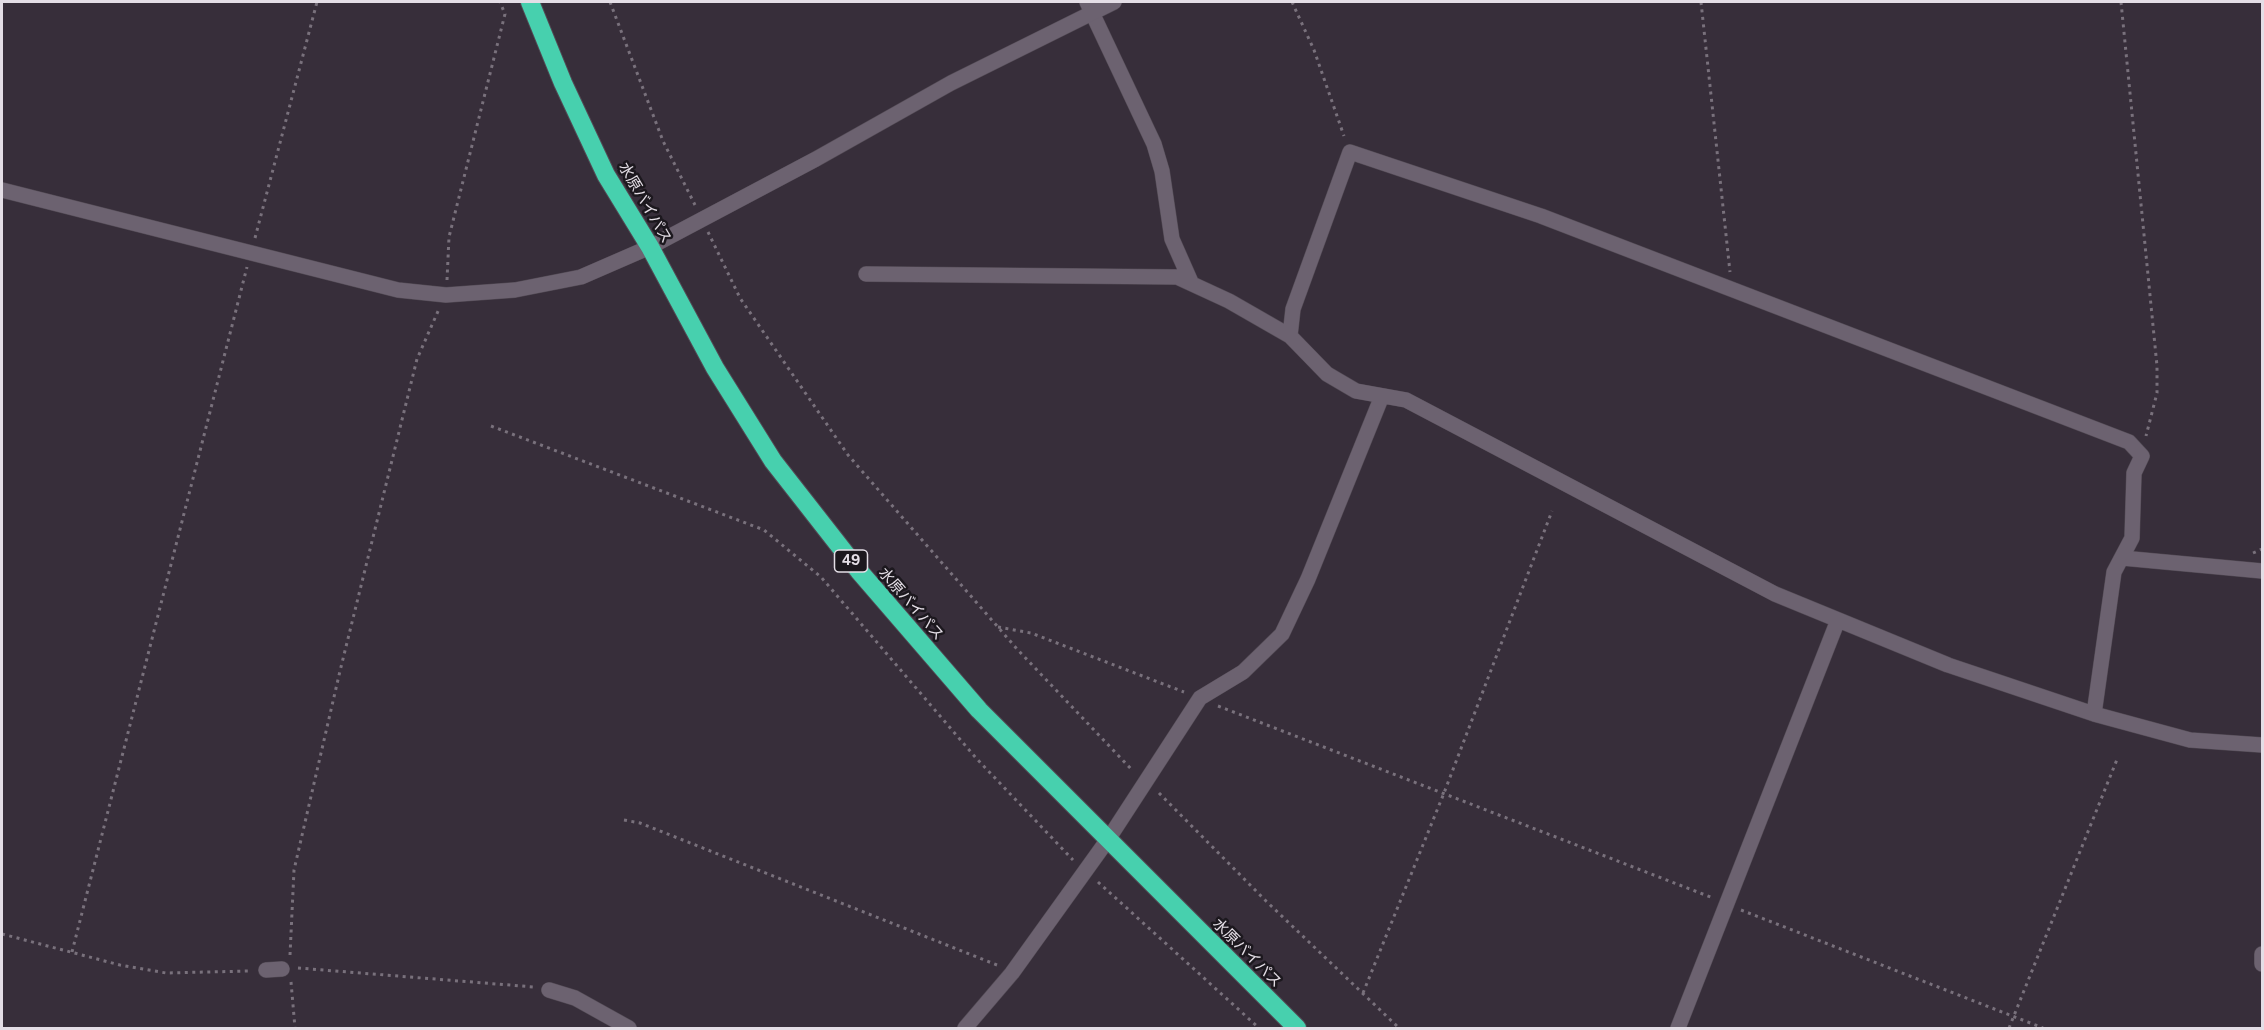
<!DOCTYPE html>
<meta charset="utf-8">
<style>
body{margin:0}
#map{position:relative;width:2264px;height:1030px;overflow:hidden;background:#372e3a;font-family:"Public Sans",sans-serif}
canvas{display:block}
.frame{position:absolute;inset:0;border:3px solid #e4dee6;pointer-events:none}
</style>
<div id="map">
<canvas width="2264" height="1030"></canvas>
<div class="frame"></div>
</div>
<script>
const ctx = document.querySelector('canvas').getContext('2d');
ctx.lineJoin = 'round';
const poly = rows => new Path2D(rows.map(r => 'M' + r).join(''));
function strokePath(path, color, width, dash) { ctx.strokeStyle = color; ctx.lineWidth = width; ctx.lineCap = dash ? 'butt' : 'round'; ctx.setLineDash(dash || []); ctx.stroke(path); }
function label(font, color, halo, rows, align = 'center') {
  ctx.font = font + ' "Public Sans","Noto Sans JP",sans-serif'; ctx.lineWidth = 5; ctx.setLineDash([]); ctx.textBaseline = 'middle'; ctx.strokeStyle = halo; ctx.fillStyle = color; for (const [text, x, y, turn = 0] of rows) {
    ctx.save(); ctx.translate(x, y); ctx.rotate((+turn || 0) * Math.PI / 180); ctx.textAlign = isNaN(turn) ? turn : align; if (halo) ctx.strokeText(text, 0, 0); ctx.fillText(text, 0, 0); ctx.restore();
  }
}
const street = poly([
 [1087,2,1154,144,1162,171,1172,239,1191,282],
 [866,274,1177,277,1229,301,1290,336,1327,374,1356,391,1406,400,1775,594,1948,665,2094,714,2190,740,2262,745],
 [1290,336,1293,309,1350,152,1541,216,2129,442,2142,456,2134,473,2132,538,2114,572,2094,714],
 [2122,558,2262,571],
 [2262,954,2262,964],
 [266,970,282,969],
 [549,990,575,998,629,1028],
 [965,1028,1012,973,1109,838,1200,698,1243,672,1282,634,1308,579,1382,396],
 [1678,1028,1838,620]
]);
const secondary = poly([
 [2,190,398,290,446,295,515,290,581,277,650,247,816,159,951,83,1114,2]
]);
const highway = poly([
 [530,2,563,83,606,175,650,247,715,368,773,461,859,571,979,710,1297,1028]
]);
strokePath(street, '#524a54', 16);
strokePath(secondary, '#524a54', 16);
strokePath(highway, '#524a54', 20);
strokePath(poly([
 [610,2,663,141,695,205],
 [1292,2,1314,50,1344,136],
 [1701,2,1730,272],
 [2121,2,2157,366,2157,393,2146,436],
 [708,232,740,298,848,455,1017,649,1133,771],
 [255,238,317,2],
 [447,280,449,237,505,14,500,2],
 [491,426,764,530,821,577,976,758,1073,860],
 [2253,553,2262,549],
 [998,627,1031,633,1184,692],
 [1218,706,1713,898],
 [1159,793,1266,901,1399,1028],
 [624,820,640,823,997,965],
 [1098,882,1259,1028],
 [1741,910,2043,1028],
 [2,934,120,965,166,973,250,971],
 [72,952,247,267],
 [290,955,294,870,340,671,417,359,439,309],
 [298,968,534,987],
 [291,982,295,1028],
 [1363,993,1444,793,1552,511],
 [2009,1028,2118,757]
]), '#79717c', 3, [3, 4.5]);
strokePath(street, '#6c6270', 15);
strokePath(secondary, '#6c6270', 15);
strokePath(highway, '#47d0ae', 18);
for (const [x, y, w] of [
 [851,561,33]
]) { const box = new Path2D(); box.roundRect(x - w / 2, y - 11, w, 22, 4.5); ctx.fillStyle = '#1c181e'; ctx.fill(box); strokePath(box, '#e4dee6', 1.5); }
label('bold 14px', '#e4dee6', null, [
 ["49",851,561]
]);
label('15px', '#e4dee6', '#1c181e', [
 ["水原バイパス",645,203,60],
 ["水原バイパス",911,604,49],
 ["水原バイパス",1247,953,45]
]);
</script>
